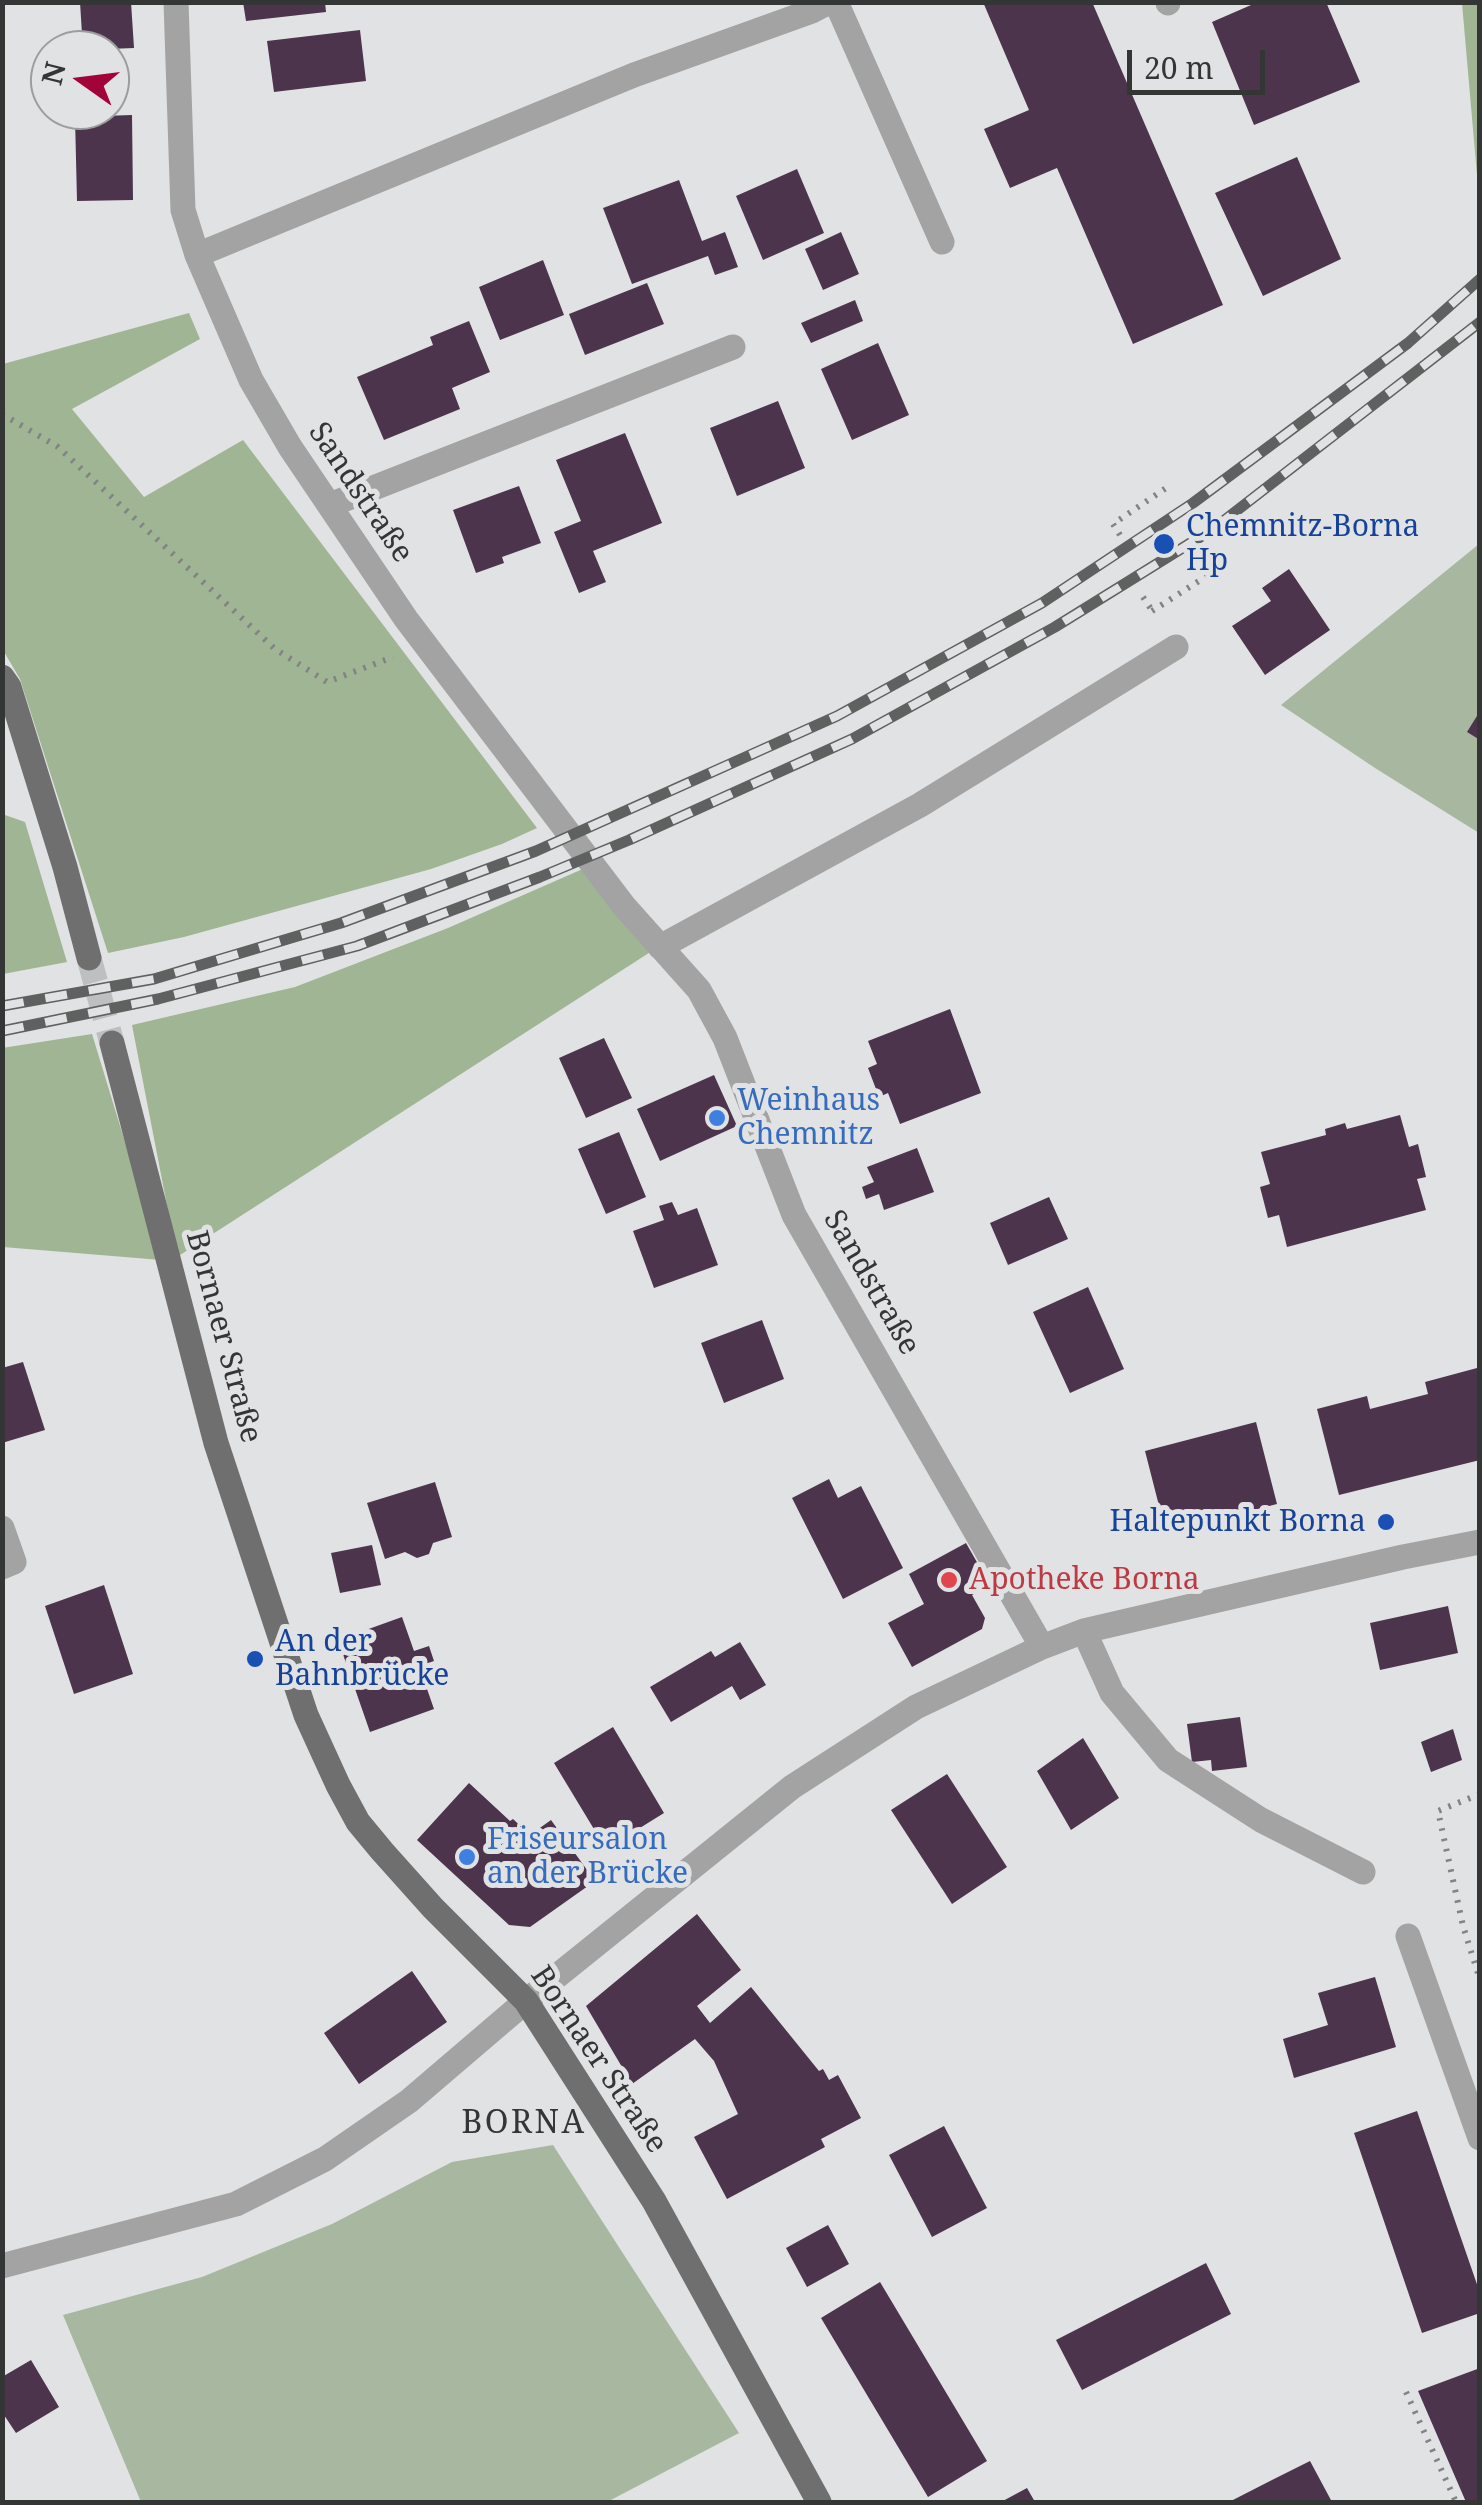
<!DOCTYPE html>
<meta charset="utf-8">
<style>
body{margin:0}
#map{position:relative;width:1482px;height:2505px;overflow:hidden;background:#e1e2e3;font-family:"Noto Serif",serif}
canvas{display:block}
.frame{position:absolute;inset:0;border:5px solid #343535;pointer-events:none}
.north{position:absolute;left:30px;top:30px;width:100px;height:100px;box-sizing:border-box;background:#e1e2e3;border:2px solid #9c9d9d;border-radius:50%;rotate:284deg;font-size:28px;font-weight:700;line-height:40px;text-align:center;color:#343535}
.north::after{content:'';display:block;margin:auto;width:35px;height:45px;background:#a20338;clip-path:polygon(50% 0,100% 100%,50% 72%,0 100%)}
.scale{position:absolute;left:1127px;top:50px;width:138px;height:45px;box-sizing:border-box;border:5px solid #343535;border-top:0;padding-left:12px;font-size:30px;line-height:35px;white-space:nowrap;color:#343535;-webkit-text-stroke:8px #e1e2e3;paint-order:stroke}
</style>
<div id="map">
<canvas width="1482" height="2505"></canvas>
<div class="frame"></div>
<div class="north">N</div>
<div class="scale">20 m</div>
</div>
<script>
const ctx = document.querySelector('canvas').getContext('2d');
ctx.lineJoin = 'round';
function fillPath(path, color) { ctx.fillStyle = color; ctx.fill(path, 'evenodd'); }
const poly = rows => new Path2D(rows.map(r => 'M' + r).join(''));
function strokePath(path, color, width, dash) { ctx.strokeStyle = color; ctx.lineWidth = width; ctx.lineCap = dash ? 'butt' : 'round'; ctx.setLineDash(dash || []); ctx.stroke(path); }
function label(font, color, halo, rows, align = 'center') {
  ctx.font = font + ' "Noto Serif",serif'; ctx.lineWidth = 10; ctx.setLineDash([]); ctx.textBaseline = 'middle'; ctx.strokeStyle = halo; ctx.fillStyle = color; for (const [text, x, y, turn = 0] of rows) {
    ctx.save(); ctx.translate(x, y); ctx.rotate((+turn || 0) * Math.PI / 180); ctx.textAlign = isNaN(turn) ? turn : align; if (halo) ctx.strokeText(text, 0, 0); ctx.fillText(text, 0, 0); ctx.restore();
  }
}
fillPath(poly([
 [1479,544,1479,833,1375,768,1281,705],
 [553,2145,739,2433,607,2502,141,2502,63,2315,202,2277,332,2224,452,2162]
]), '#a8b79f');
fillPath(poly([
 [1462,3,1479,3,1479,198],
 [189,313,200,339,72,409,144,497,243,440,537,828,502,844,431,869,184,937,108,953,20,679,3,650,3,364],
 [2,814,25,822,67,962,3,974],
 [585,868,655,949,177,1257,132,1025,295,987,448,928],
 [92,1034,161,1260,3,1247,2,1048]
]), '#a0b594');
fillPath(poly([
 [80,2,131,2,134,48,83,50],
 [243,2,325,2,326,12,246,21],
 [983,2,1092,2,1223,305,1133,344,1057,168,1010,188,984,129,1029,110],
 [1258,2,1326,2,1360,82,1254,125,1212,22],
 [360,30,366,81,274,92,267,41],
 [132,115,133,200,77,201,75,117],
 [1297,157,1341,259,1263,296,1215,193],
 [797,169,824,233,763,260,736,196],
 [679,180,702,241,725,232,738,267,715,275,708,256,632,284,603,208],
 [841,232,859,274,823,290,805,249],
 [543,260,564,315,500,340,479,287],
 [647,283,664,324,585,355,569,314],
 [855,300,863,321,811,343,801,323],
 [469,321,490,372,452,388,460,409,384,440,357,377,433,345,430,337],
 [878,343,909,415,852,440,821,369],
 [778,401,805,468,737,496,710,428],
 [625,433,662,523,593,551,606,582,579,593,554,532,581,521,556,460],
 [519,486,541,543,502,557,504,563,476,573,453,510],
 [1289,569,1330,630,1265,675,1232,626,1271,601,1262,588],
 [1480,711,1480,740,1467,732],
 [950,1009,981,1093,900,1124,888,1093,879,1097,868,1068,877,1064,868,1041],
 [604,1038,632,1098,586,1118,559,1058],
 [714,1075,737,1126,660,1161,637,1109],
 [1400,1115,1409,1147,1418,1144,1426,1177,1417,1179,1426,1210,1287,1247,1279,1215,1268,1218,1260,1187,1270,1184,1261,1152,1326,1135,1325,1129,1345,1123,1347,1129],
 [619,1132,646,1197,606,1214,578,1149],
 [917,1148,934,1192,884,1210,879,1194,866,1199,862,1187,874,1182,867,1167],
 [1049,1197,1068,1239,1008,1265,990,1223],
 [672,1202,678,1215,697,1208,718,1265,654,1288,633,1231,664,1220,659,1206],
 [1088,1287,1124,1369,1070,1393,1033,1312],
 [762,1320,784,1379,724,1403,701,1343],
 [23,1362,45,1430,2,1443,2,1368],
 [1477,1368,1480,1377,1480,1460,1339,1495,1317,1409,1367,1396,1370,1409,1428,1394,1425,1382],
 [1256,1422,1277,1504,1238,1514,1240,1521,1221,1527,1218,1520,1166,1533,1145,1451],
 [829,1479,838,1498,861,1486,903,1568,843,1599,792,1498],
 [435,1482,452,1537,433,1543,429,1554,417,1558,405,1552,385,1559,367,1503],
 [966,1543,990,1585,972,1595,985,1618,982,1629,912,1667,888,1623,924,1604,909,1574],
 [372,1545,381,1585,340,1593,331,1553],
 [104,1585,133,1674,74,1694,45,1606],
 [1448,1606,1458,1653,1380,1670,1370,1623],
 [402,1617,414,1651,429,1646,434,1661,419,1666,434,1709,370,1732,338,1640],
 [740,1642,766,1685,740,1700,732,1686,671,1722,650,1687,711,1651,715,1657],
 [1240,1717,1247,1767,1212,1771,1211,1760,1192,1762,1187,1724],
 [613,1727,664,1813,606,1849,554,1763],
 [1453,1729,1462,1760,1431,1772,1421,1742],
 [1083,1738,1119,1798,1071,1830,1037,1771],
 [947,1774,1007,1867,952,1904,891,1810],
 [469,1783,510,1821,513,1819,530,1835,551,1820,595,1881,530,1927,509,1925,417,1840],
 [697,1914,741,1970,697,2006,710,2023,751,1987,819,2071,823,2069,829,2080,838,2075,861,2118,821,2139,825,2147,727,2199,694,2137,738,2114,714,2061,695,2039,632,2084,586,2006],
 [412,1971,447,2022,359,2084,324,2033],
 [1375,1977,1396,2047,1294,2078,1283,2039,1328,2025,1318,1993],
 [1417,2111,1480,2293,1480,2313,1422,2333,1354,2133],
 [944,2126,987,2208,932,2237,889,2155],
 [828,2225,849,2264,807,2287,786,2248],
 [1206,2263,1231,2314,1082,2390,1056,2340],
 [880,2282,987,2461,928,2497,821,2318],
 [31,2360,59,2407,16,2433,2,2412,2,2377],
 [1480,2368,1480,2502,1466,2502,1418,2391],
 [1310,2461,1332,2502,1229,2502,1272,2480],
 [1027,2488,1035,2502,1001,2502]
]), '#4d344d');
strokePath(poly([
 [89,958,112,1043]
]), '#bebfc0', 25, [25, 12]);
strokePath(poly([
 [2,414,58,447,275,649,327,682,393,657],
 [1120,535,1113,524,1169,486],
 [1143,597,1153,612],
 [1152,611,1224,565,1221,561],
 [1480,1794,1438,1811,1463,1926,1480,1980],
 [1406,2392,1456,2502]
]), '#828384', 6, [2.5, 8]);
strokePath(poly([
 [176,2,183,210,197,255,251,380,290,447,406,619,624,906,699,990,725,1038,794,1215,1042,1647],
 [836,2,942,242],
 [1168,2,1168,3],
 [197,255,634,75,812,11,829,2],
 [330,505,733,347],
 [660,947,920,805,1176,647],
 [2,1528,14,1562,2,1567],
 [1084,1631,1112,1693,1168,1760,1261,1820,1363,1872],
 [1408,1936,1480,2138],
 [2,2266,236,2204,325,2159,409,2101,526,2001,792,1787,916,1707,1042,1647,1084,1631,1403,1557,1480,1542]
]), '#a2a3a2', 25);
strokePath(poly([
 [2,677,9,687,65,867,89,958],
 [112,1043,216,1443,306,1715,338,1785,358,1822,382,1851,433,1908,526,2001,654,2201,819,2502]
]), '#6e6f6e', 25);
const rail = poly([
 [2,1006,154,979,341,923,536,851,837,716,1042,603,1193,503,1408,343,1480,279],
 [2,1031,158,999,357,946,540,877,629,840,852,739,1055,627,1213,529,1480,322]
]);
strokePath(rail, '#5f6060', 11);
strokePath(rail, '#e1e2e3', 8, [22]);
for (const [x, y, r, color] of [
 [1164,544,12,"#1a4fb4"],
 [717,1118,10,"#3f7fe0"],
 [1386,1522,10,"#1a4fb4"],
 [949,1580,10,"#e0444e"],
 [255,1659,10,"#1a4fb4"],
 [467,1857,10,"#3f7fe0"]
]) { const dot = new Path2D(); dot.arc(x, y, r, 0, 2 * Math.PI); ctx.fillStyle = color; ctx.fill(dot); strokePath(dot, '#e1e2e3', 4); }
label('30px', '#343535', '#e1e2e3', [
 ["Sandstraße",360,493,56],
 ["Sandstraße",871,1283,60],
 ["Bornaer Straße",223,1337,75],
 ["Bornaer Straße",598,2060,56]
]);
label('30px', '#164399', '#e1e2e3', [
 ["Chemnitz-Borna",1186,527],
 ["Hp",1186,561],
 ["Haltepunkt Borna",1366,1522,"right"],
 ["An der",275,1642],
 ["Bahnbrücke",275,1676]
], 'left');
label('30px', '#366cbe', '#e1e2e3', [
 ["Weinhaus",737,1101],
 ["Chemnitz",737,1135],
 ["Friseursalon",487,1840],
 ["an der Brücke",487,1874]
], 'left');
label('30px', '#be3a42', '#e1e2e3', [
 ["Apotheke Borna",969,1580]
], 'left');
ctx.letterSpacing = '2.5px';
label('32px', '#343535', '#e1e2e3', [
 ["BORNA",524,2124]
]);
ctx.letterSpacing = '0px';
</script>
